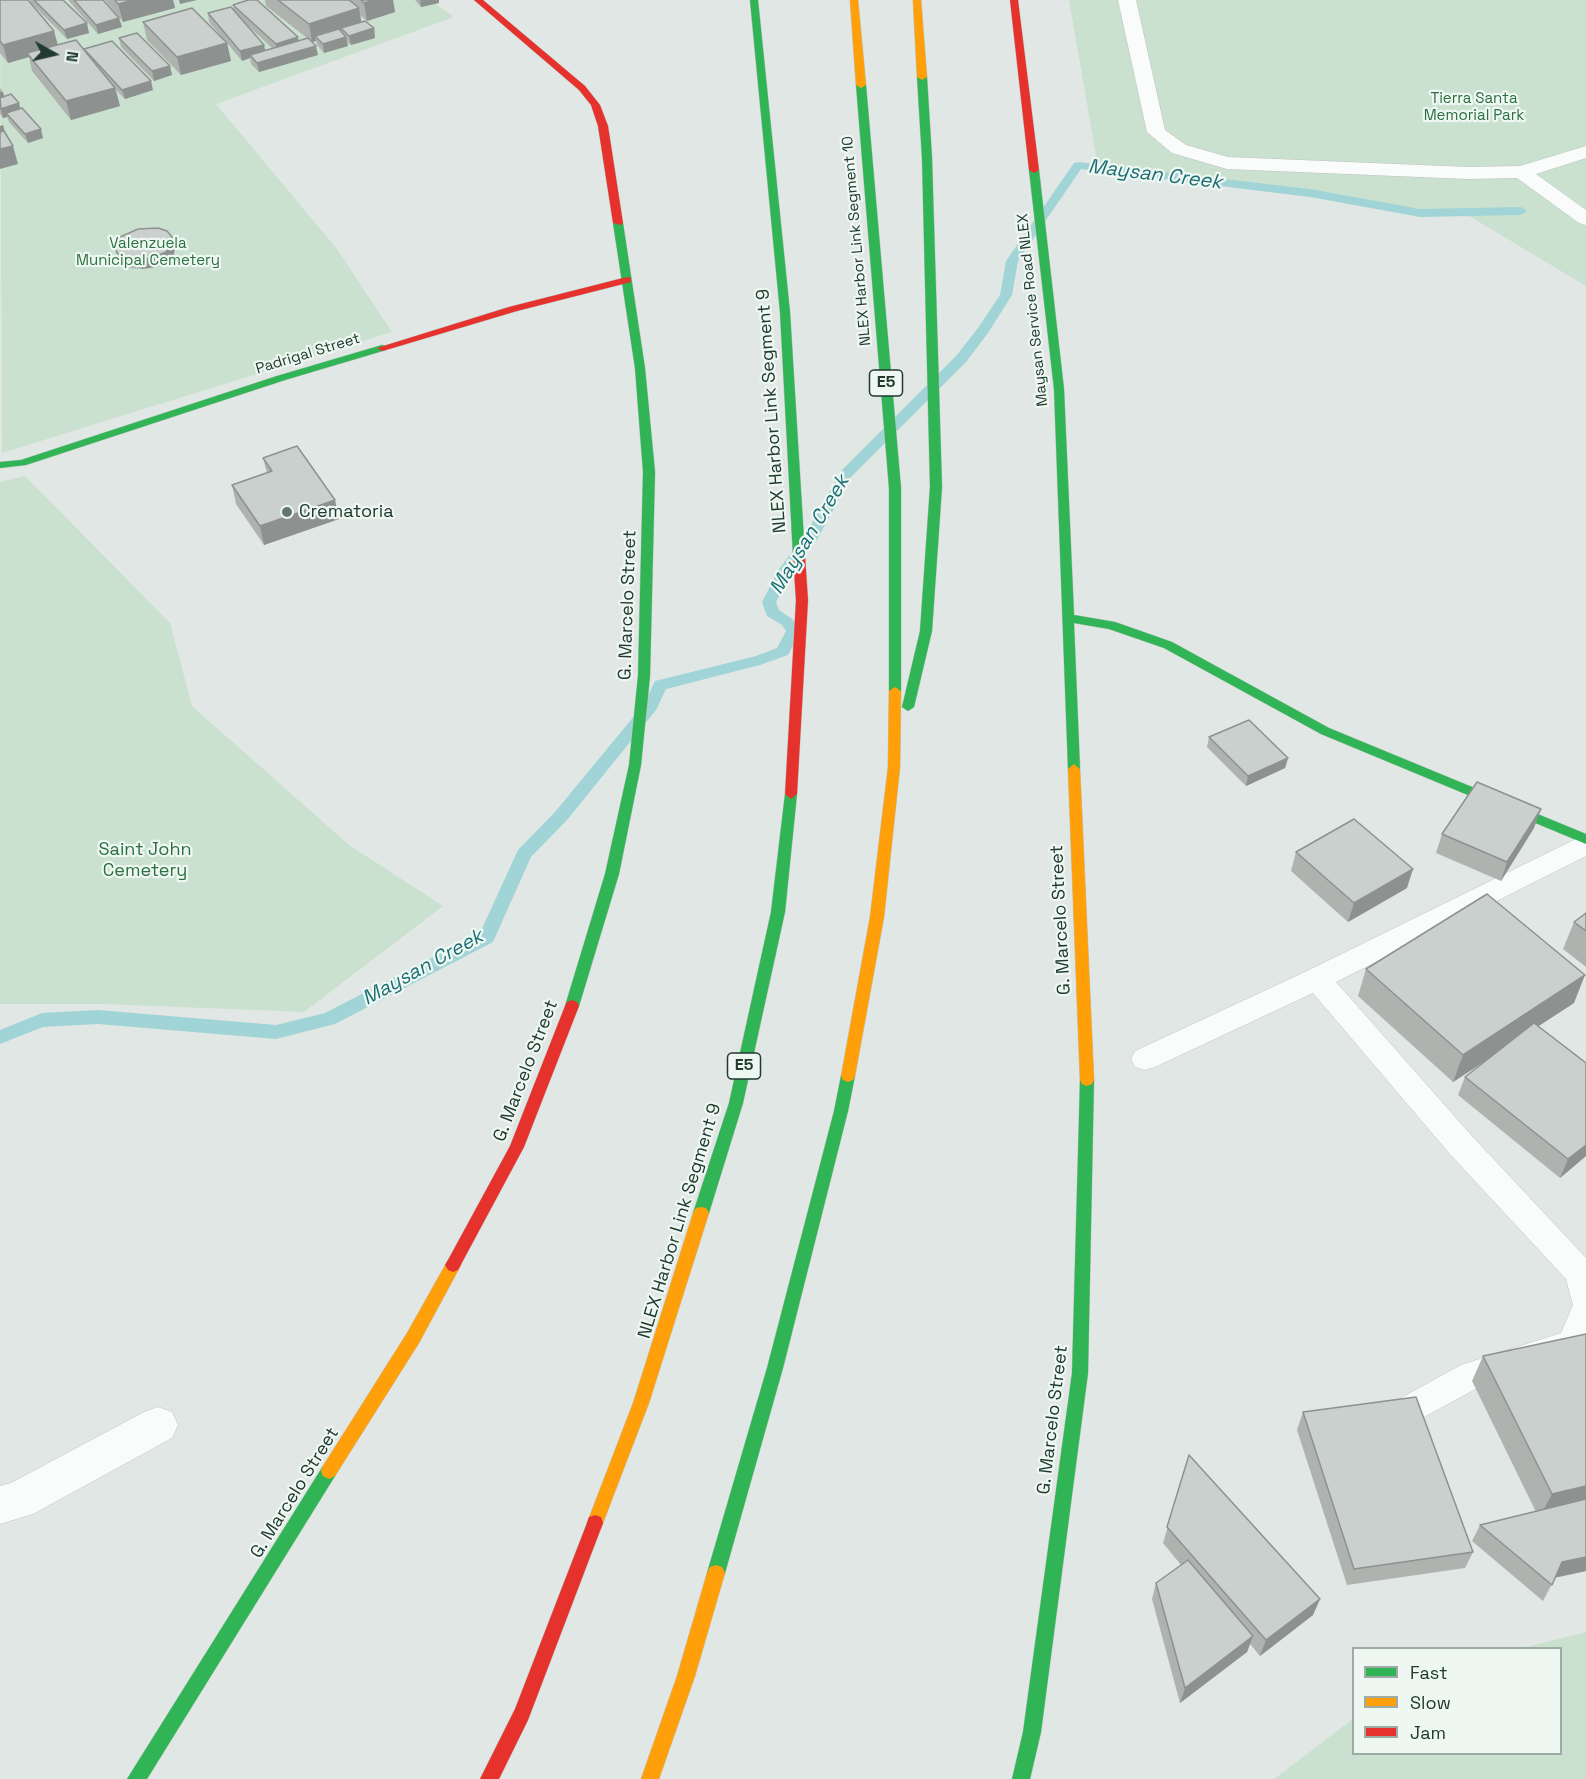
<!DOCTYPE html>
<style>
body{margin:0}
#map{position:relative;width:1586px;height:1779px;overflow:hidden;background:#e1e7e4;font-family:"Space Grotesk",sans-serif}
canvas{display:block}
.legend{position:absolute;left:1352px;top:1647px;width:210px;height:108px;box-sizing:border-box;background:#eff7f2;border:2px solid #9caba4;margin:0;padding:8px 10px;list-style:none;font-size:18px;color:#203a30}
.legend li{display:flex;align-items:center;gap:12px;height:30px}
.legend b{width:30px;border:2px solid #9caba4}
.north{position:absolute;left:24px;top:24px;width:60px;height:60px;-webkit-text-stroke:4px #eff7f2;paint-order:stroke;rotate:98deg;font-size:16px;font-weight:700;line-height:24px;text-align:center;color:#203a30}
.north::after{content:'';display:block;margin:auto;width:21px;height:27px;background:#203a30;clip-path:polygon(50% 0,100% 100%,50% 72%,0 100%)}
</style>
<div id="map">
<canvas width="1586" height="1779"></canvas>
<ul class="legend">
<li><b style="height:8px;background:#30b455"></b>Fast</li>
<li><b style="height:8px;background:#ff9f0a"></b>Slow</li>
<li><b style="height:8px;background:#e5322d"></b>Jam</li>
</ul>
<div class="north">N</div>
</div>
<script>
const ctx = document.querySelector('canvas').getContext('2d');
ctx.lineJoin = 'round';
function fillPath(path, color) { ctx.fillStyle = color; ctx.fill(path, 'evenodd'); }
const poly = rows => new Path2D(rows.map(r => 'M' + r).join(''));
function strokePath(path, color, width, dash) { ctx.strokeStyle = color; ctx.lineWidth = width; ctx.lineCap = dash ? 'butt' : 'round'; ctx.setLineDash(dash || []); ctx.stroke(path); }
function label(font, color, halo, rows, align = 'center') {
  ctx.font = font + ' "Space Grotesk",sans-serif'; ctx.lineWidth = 4.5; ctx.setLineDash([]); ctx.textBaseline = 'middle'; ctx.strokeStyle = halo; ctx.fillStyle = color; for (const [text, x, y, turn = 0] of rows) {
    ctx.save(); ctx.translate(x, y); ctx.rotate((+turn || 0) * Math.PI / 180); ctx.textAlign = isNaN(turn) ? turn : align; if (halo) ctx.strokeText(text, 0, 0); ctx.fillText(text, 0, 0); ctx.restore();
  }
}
fillPath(poly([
 [0,0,430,0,454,17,216,104,337,249,392,332,2,453],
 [1069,0,1586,0,1586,286,1471,217,1333,196,1098,167],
 [25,476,170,623,192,706,349,845,443,906,304,1012,105,1004,0,1004,0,482],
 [1586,1632,1586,1779,1274,1779,1353,1719,1354,1754,1560,1754,1560,1648,1522,1648]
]), '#cae1cf');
fillPath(poly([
 [1078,162,1310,189,1420,209,1521,207,1527,211,1521,215,1420,217,1310,197,1081,169,1018,261,1012,295,988,333,966,362,851,477,818,538,792,571,776,602,779,610,792,619,801,631,788,655,760,665,666,689,656,710,567,820,531,857,493,942,335,1024,276,1039,98,1024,43,1027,0,1044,0,1030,42,1013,98,1010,276,1025,325,1013,480,933,518,850,555,812,644,704,655,681,756,656,777,648,786,631,782,625,767,616,762,602,779,569,805,536,840,472,956,356,978,328,1000,295,1006,261,1074,163,1078,162]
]), '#a1d4d6');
const lane = poly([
 [1118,0,1136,0,1165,130,1186,145,1228,157,1468,167,1520,166,1586,146,1586,158,1536,174,1586,210,1586,225,1579,223,1517,178,1468,179,1227,169,1172,153,1147,132,1118,0],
 [1586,834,1586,856,1336,982,1471,1135,1586,1258,1586,1347,1583,1353,1481,1386,1413,1423,1401,1418,1397,1408,1401,1398,1461,1365,1561,1333,1573,1305,1566,1279,1449,1153,1313,993,1155,1067,1145,1070,1135,1067,1131,1059,1135,1051,1307,971,1586,834]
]);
const street = poly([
 [158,1407,172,1412,178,1425,172,1438,33,1514,0,1524,0,1486,11,1483,144,1412,158,1407]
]);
const fast = poly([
 [750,0,758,0,790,312,805,556,799,560,793,556,780,312,750,0],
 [922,74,927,77,932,158,942,487,932,631,914,707,908,711,902,707,920,631,930,487,922,158,917,77,922,74],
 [861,82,866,85,901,488,901,691,895,695,889,691,889,488,856,85,861,82],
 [1034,167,1039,170,1064,389,1074,615,1115,622,1172,642,1329,728,1586,834,1586,844,1321,734,1164,648,1109,629,1074,623,1080,769,1074,774,1069,772,1068,769,1054,389,1029,170,1034,167],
 [618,220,623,223,645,368,655,472,650,676,641,765,619,874,579,1006,577,1010,572,1012,567,1010,565,1006,605,874,629,765,638,676,643,472,635,368,613,223,618,220],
 [382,345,386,346,386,350,285,380,26,465,0,468,0,462,21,460,277,376,382,345],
 [791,789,797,794,785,912,743,1103,709,1213,706,1218,701,1219,696,1218,693,1213,729,1103,771,912,785,794,791,789],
 [848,1070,853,1072,855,1076,848,1111,783,1368,725,1573,722,1579,716,1581,710,1579,707,1573,767,1368,834,1111,841,1076,843,1072,848,1070],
 [1087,1074,1092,1076,1094,1080,1088,1373,1041,1732,1030,1779,1012,1779,1023,1732,1072,1373,1080,1080,1082,1076,1087,1074],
 [329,1463,335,1466,337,1471,335,1476,147,1779,127,1779,323,1466,329,1463]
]);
const slow = poly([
 [850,0,858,0,866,85,861,88,856,85,850,0],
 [913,0,921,0,927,77,922,80,917,77,913,0],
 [895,687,901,691,900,767,884,917,855,1076,853,1080,848,1082,843,1080,841,1076,870,917,888,767,889,691,895,687],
 [1074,764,1080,769,1094,1080,1092,1084,1087,1086,1082,1084,1080,1080,1068,769,1074,764],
 [701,1207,706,1208,709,1213,649,1403,603,1523,601,1529,595,1531,589,1529,587,1523,633,1403,693,1213,696,1208,701,1207],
 [453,1258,458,1260,461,1265,419,1343,335,1476,329,1479,323,1476,321,1471,323,1466,407,1333,448,1260,453,1258],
 [716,1565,722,1567,725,1573,695,1676,659,1779,641,1779,677,1676,707,1573,710,1567,716,1565]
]);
const jam = poly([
 [474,0,483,0,585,86,600,105,608,126,623,223,621,225,613,223,598,126,591,105,579,90,474,0],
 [1010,0,1018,0,1039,170,1034,173,1029,170,1010,0],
 [627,277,631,278,631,282,517,311,386,350,382,351,377,348,509,307,627,277],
 [799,552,805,556,808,600,797,794,791,799,785,794,796,600,793,556,799,552],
 [572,1000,577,1002,579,1006,524,1147,458,1270,453,1272,448,1270,445,1265,448,1260,510,1146,565,1006,567,1002,572,1000],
 [595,1515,601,1517,603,1523,528,1720,499,1779,480,1779,515,1709,587,1523,589,1517,595,1515]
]);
strokePath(lane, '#bec4c1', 1);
strokePath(street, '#bec4c1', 1);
strokePath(fast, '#bec5c1', 1);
strokePath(slow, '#bec5c1', 1);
strokePath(jam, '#bec5c1', 1);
fillPath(lane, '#fafbfb');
fillPath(street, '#fafbfb');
fillPath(fast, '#30b455');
fillPath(slow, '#ff9f0a');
fillPath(jam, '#e5322d');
fillPath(poly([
 [0,0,58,45,84,50,153,90,125,99,116,90,120,106,71,120,32,71,29,57,8,63,0,53],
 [30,0,63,0,89,33,67,39,31,3],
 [68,0,103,0,119,18,122,27,98,34],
 [105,0,173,0,175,8,123,22],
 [265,0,393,0,395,12,367,21,360,15,361,22,374,28,375,38,351,45,347,42,348,46,324,53,317,45,316,41,312,42,318,55,259,72,251,64,250,58,242,61,227,43,231,61,181,75,147,40,143,22,226,42,209,22,208,13,234,11,233,5,298,37,298,41,307,38,266,6],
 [245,23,272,48,265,50],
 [415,0,439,0,439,3,421,7],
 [119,38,170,66,172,75,154,81,121,47],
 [0,88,3,92,4,96,20,108,43,138,28,143,9,122,7,117,3,118,0,114],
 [115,246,175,247,174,254,168,262,156,267,142,269,130,268,120,263],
 [263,458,339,519,264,545,236,504,232,485,267,473],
 [1209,737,1288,758,1285,768,1246,786,1207,747],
 [1534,828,1501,881,1436,853,1442,834],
 [1296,852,1407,888,1348,922,1291,871],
 [1586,913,1586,967,1563,949,1574,922],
 [1366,969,1574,1003,1538,1026,1586,1063,1586,1156,1560,1178,1458,1095,1465,1077,1485,1061,1453,1082,1358,996],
 [1586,1334,1586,1571,1555,1578,1543,1601,1472,1541,1480,1525,1536,1512,1472,1381,1483,1356],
 [1303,1412,1473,1552,1465,1568,1347,1585,1297,1430],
 [1189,1455,1320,1599,1313,1615,1260,1656,1250,1644,1247,1652,1180,1703,1152,1599,1156,1583,1181,1565,1163,1543]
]), '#aeb3b0');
fillPath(poly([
 [134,0,173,0,175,8,123,22,118,4],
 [179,0,197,0,180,4],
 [374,0,393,0,395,12,367,21,364,3],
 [420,0,439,0,439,3,421,7],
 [359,8,362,26,341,28,341,32,315,36,316,41,312,42,309,24],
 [119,18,122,27,98,34,96,25],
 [87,23,89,33,67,39,64,30],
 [374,28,375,38,351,45,349,36],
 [54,31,59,49,27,53,29,57,8,63,3,45],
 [298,37,299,46,277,53,276,44],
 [346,37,348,46,324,53,323,44],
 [227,43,231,61,181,75,177,57],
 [264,45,266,54,250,55,250,58,242,61,240,51],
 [316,46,318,55,259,72,257,63],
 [170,66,172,75,154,81,152,71],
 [151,81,153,90,125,99,122,90],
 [115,88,120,106,71,120,66,101],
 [0,92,3,92,5,101,0,102],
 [19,103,21,112,6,113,7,117,3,118,1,109],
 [3,125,8,143,0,145,0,126],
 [41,129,43,138,28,143,25,134],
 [13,146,18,164,0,169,0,149],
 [172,237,175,247,174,254,168,262,156,267,142,269,140,260],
 [335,500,339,519,264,545,260,526],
 [1288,758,1285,768,1246,786,1248,776],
 [1541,809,1534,828,1501,881,1507,862],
 [1413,869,1407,888,1348,922,1354,903],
 [1585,975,1574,1003,1453,1082,1463,1055],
 [1586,1145,1586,1156,1560,1178,1568,1159],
 [1586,1486,1586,1507,1539,1518,1552,1494],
 [1586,1557,1586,1571,1552,1578,1562,1562],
 [1320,1599,1313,1615,1260,1656,1266,1640],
 [1253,1636,1247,1652,1180,1703,1185,1688]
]), '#8d9290');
const building = poly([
 [0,0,28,0,54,31,3,45,0,41,0,0],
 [34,0,63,0,87,23,64,30,34,0],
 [74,0,103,0,119,18,96,25,74,0],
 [115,0,134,0,118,4,115,0],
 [248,0,257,0,298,37,276,44,233,5,248,0],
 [278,0,349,0,359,8,309,24,278,0],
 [361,0,374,0,364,3,361,0],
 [231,7,264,45,240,51,208,13,231,7],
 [192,8,227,43,177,57,143,22,192,8],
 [365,21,374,28,349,36,341,28,365,21],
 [339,29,346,37,323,44,315,36,339,29],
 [137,33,170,66,152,71,119,38,137,33],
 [308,38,316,46,257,63,250,55,308,38],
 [76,40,115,88,66,101,27,53,76,40],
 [112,41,151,81,122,90,84,49,112,41],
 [11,94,19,103,1,109,0,98,11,94],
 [22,108,41,129,25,134,6,113,22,108],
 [4,131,13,146,0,149,0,132,4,131],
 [158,228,167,231,172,237,172,245,166,252,154,257,140,260,127,258,117,253,115,246,118,238,138,229,158,228],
 [297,446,335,500,260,526,232,485,272,471,263,458,297,446],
 [1249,720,1288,758,1248,776,1209,737,1249,720],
 [1477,782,1541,809,1507,862,1442,834,1477,782],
 [1354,819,1413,869,1354,903,1296,852,1354,819],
 [1487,894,1585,975,1463,1055,1366,969,1487,894],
 [1586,913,1586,931,1574,922,1586,913],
 [1534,1023,1586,1063,1586,1145,1568,1159,1465,1077,1534,1023],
 [1586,1334,1586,1486,1552,1494,1483,1356,1586,1334],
 [1416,1397,1473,1552,1354,1569,1303,1412,1416,1397],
 [1189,1455,1320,1599,1266,1640,1167,1527,1189,1455],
 [1586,1499,1586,1557,1562,1562,1552,1585,1480,1525,1586,1499],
 [1188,1560,1253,1636,1185,1688,1156,1583,1188,1560]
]);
fillPath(building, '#cad0cd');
strokePath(building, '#8d9290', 1.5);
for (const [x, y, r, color] of [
 [287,512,6,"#64776f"]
]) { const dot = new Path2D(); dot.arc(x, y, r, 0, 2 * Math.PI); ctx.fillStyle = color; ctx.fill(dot); strokePath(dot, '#eff7f2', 2); }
label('15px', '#2a713f', '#eff7f2', [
 ["Tierra Santa",1474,99],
 ["Memorial Park",1474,116],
 ["Valenzuela",148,244],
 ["Municipal Cemetery",148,261]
]);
label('15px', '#203a30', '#eff7f2', [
 ["NLEX Harbor Link Segment 10",857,241,-95],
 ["Maysan Service Road NLEX",1033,310,-96],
 ["Padrigal Street",308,354,-17]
]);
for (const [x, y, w] of [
 [886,383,33],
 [744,1066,33]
]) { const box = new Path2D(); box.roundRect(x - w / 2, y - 13, w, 26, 4.5); ctx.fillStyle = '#eff7f2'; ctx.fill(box); strokePath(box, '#203a30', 1.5); }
label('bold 16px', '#203a30', null, [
 ["E5",886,383],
 ["E5",744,1066]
]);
label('18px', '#203a30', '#eff7f2', [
 ["NLEX Harbor Link Segment 9",772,411,-94],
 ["G. Marcelo Street",628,605,-88],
 ["G. Marcelo Street",1061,920,-93],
 ["G. Marcelo Street",526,1071,-69],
 ["NLEX Harbor Link Segment 9",680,1221,-73],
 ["G. Marcelo Street",1053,1420,-83],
 ["G. Marcelo Street",295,1493,-58]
]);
label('18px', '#203a30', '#eff7f2', [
 ["Crematoria",299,512]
], 'left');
label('18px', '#2a713f', '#eff7f2', [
 ["Saint John",145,850],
 ["Cemetery",145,871]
]);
label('italic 20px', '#1a6f76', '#eff7f2', [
 ["Maysan Creek",1155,175,7],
 ["Maysan Creek",810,535,-59],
 ["Maysan Creek",423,968,-29]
]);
</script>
